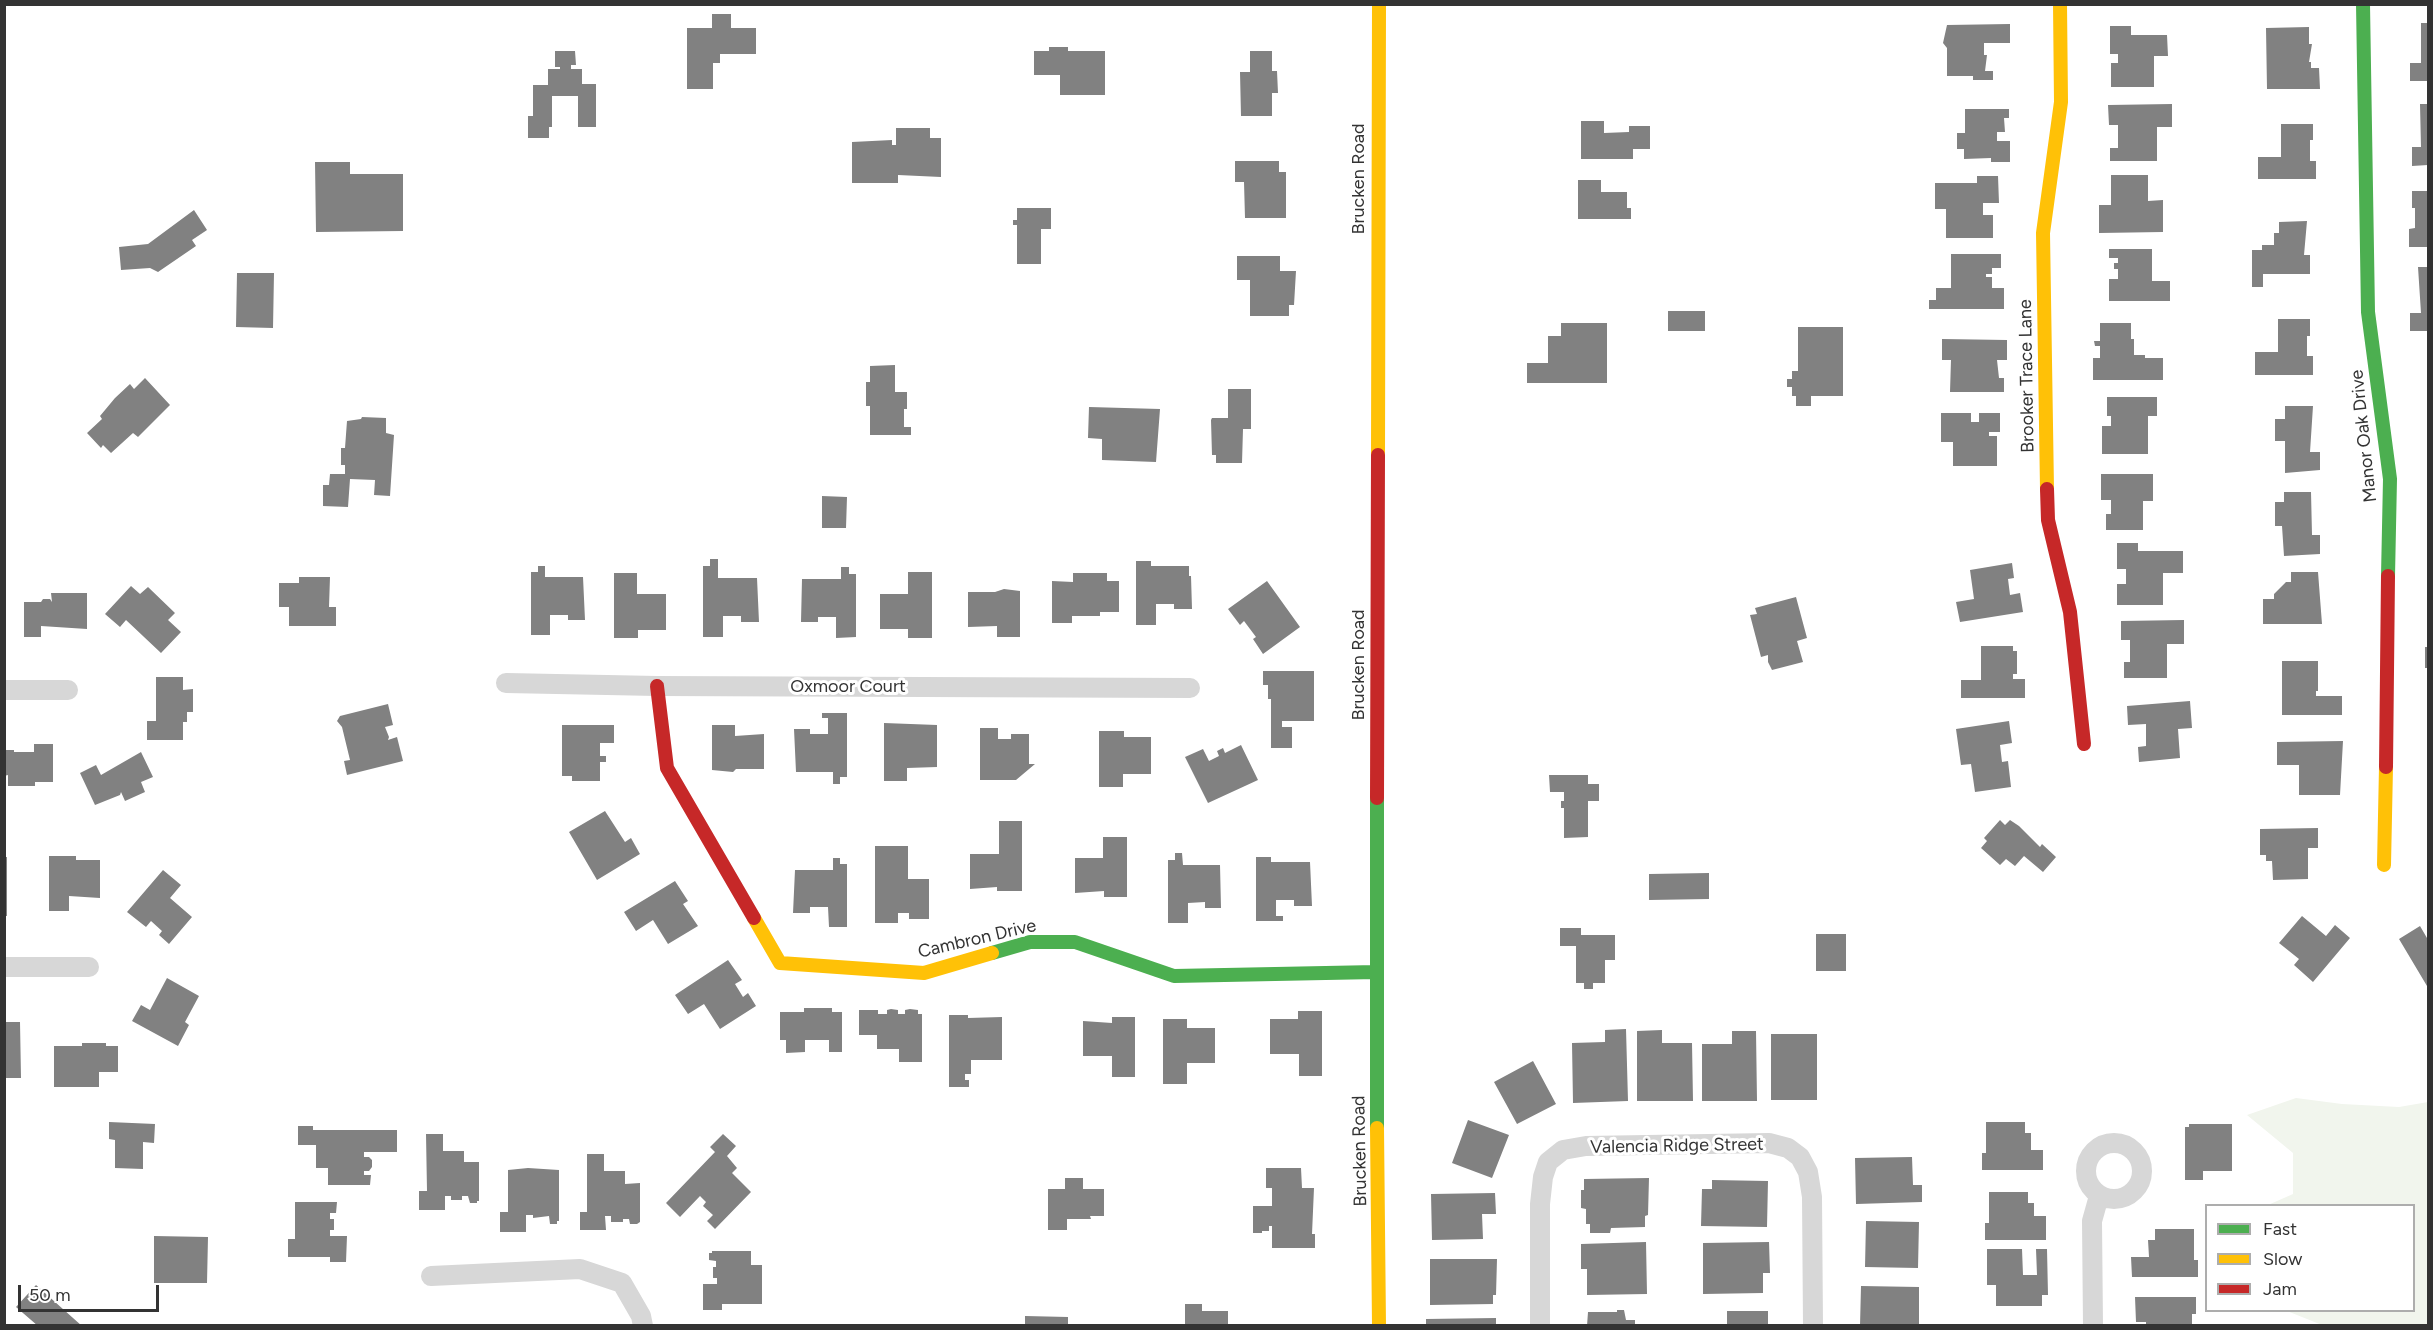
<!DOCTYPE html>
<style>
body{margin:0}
#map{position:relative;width:2433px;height:1330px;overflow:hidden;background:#fff;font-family:Figtree,sans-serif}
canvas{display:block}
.frame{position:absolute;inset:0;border:6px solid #333;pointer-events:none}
.legend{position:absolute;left:2205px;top:1204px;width:210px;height:108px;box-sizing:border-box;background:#fff;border:2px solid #adadad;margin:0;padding:8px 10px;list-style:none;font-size:18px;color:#333}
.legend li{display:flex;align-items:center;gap:12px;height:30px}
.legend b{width:30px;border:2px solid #adadad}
.scale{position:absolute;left:18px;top:1285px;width:141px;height:27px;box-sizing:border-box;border:3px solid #333;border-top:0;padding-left:8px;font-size:18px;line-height:21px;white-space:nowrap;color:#333;-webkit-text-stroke:4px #fff;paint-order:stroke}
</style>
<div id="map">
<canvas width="2433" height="1330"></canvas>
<div class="frame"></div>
<ul class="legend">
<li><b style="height:8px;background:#4caf50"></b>Fast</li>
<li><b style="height:8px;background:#ffc107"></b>Slow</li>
<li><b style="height:8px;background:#c62828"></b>Jam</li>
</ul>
<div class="scale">50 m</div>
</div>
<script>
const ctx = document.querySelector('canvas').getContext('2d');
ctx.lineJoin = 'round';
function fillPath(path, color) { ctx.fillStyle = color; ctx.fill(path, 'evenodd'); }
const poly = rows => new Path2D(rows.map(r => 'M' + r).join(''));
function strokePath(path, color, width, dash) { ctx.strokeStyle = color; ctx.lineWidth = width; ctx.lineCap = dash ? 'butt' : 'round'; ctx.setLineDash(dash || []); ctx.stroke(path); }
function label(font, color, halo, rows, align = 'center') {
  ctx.font = font + ' Figtree,sans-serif'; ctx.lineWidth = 6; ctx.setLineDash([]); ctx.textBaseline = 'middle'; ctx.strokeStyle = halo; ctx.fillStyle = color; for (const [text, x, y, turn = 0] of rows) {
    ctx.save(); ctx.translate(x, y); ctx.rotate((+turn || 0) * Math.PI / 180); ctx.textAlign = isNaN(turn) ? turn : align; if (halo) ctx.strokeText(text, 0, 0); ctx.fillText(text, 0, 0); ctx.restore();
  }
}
fillPath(poly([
 [2296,1098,2342,1104,2399,1107,2428,1102,2428,1325,2322,1325,2287,1311,2414,1310,2414,1206,2268,1205,2293,1194,2293,1153,2247,1115]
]), '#f1f5ed');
fillPath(poly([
 [712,14,731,14,731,28,756,28,756,54,720,54,720,63,713,63,713,89,687,89,687,28,712,28],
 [2421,23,2428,23,2428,81,2410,81,2410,63,2421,63],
 [2010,24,2010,43,1984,43,1984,55,1987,55,1985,71,1993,71,1993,80,1973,80,1973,76,1947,76,1947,48,1943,43,1947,25],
 [2110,26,2131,26,2131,35,2167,35,2168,56,2154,56,2154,87,2111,87,2111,63,2118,63,2118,54,2110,54],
 [2309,27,2309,44,2312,44,2309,62,2311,62,2311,68,2319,68,2320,89,2267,89,2266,28],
 [1049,47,1068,47,1068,51,1105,51,1105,95,1060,95,1060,75,1034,75,1034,51,1049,51],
 [555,51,575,51,576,65,571,65,571,69,582,69,582,84,596,84,596,127,578,127,578,96,552,96,552,127,549,127,549,138,528,138,528,116,533,116,533,85,548,85,548,69,560,69,560,67,555,67],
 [1250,51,1272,51,1272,71,1277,71,1278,93,1272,93,1272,116,1241,116,1240,72,1250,72],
 [2172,104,2172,127,2157,127,2157,161,2110,161,2110,148,2118,148,2118,125,2109,125,2108,105],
 [2420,104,2428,104,2428,165,2412,166,2412,147,2421,147],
 [1965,109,2009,109,2009,118,2004,118,2005,132,1997,132,1997,141,2010,141,2010,162,1991,162,1991,158,1964,159,1964,149,1957,149,1957,133,1965,133],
 [1581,121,1604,121,1604,133,1629,132,1629,126,1650,126,1650,149,1633,149,1633,159,1581,159],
 [2281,124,2313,124,2313,140,2310,140,2310,161,2316,161,2316,179,2258,179,2258,157,2281,157],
 [896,128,930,128,930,138,941,138,941,177,898,175,898,183,852,183,852,142,892,140,892,145,896,145],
 [1235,161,1279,161,1279,172,1286,172,1286,218,1245,218,1244,182,1235,182],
 [315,162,350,162,350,174,403,174,403,231,316,232],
 [2111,175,2148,175,2148,201,2163,200,2163,232,2099,233,2099,205,2111,205],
 [1977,176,1998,176,1999,203,1983,203,1983,215,1993,215,1993,238,1946,238,1946,209,1935,209,1935,183,1977,183],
 [1578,180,1601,180,1601,192,1627,192,1627,208,1631,208,1631,219,1578,219],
 [2412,191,2428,191,2428,247,2409,247,2409,229,2415,228,2415,208,2412,208],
 [1017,208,1051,208,1051,229,1041,229,1041,264,1017,264,1017,225,1013,225,1013,220,1017,220],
 [194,210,207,230,192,240,196,246,158,272,150,268,121,270,119,247,148,244],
 [2307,221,2304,255,2310,255,2310,274,2263,274,2263,287,2252,287,2252,250,2262,250,2262,245,2274,245,2274,233,2279,233,2279,222],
 [2109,249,2152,249,2152,281,2170,281,2170,301,2109,301,2109,279,2118,279,2118,269,2114,269,2114,263,2118,263,2118,258,2109,258],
 [1951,254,2001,254,2001,268,1992,268,1992,274,1986,274,1986,277,1992,277,1992,288,2004,288,2004,309,1929,309,1929,300,1936,300,1936,288,1951,288],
 [1237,256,1280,256,1280,271,1296,271,1294,305,1289,305,1289,316,1250,316,1250,280,1237,280],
 [2418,267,2428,267,2428,331,2410,331,2410,313,2421,313],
 [237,273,274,273,273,328,236,327],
 [1668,311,1705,311,1705,331,1668,331],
 [2278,319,2310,319,2310,336,2307,336,2307,356,2313,356,2313,375,2255,375,2255,352,2278,352],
 [1561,323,1607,323,1607,383,1527,383,1527,363,1548,363,1548,336,1561,336],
 [2100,323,2131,323,2131,339,2134,339,2134,355,2145,355,2145,358,2163,358,2163,380,2093,380,2093,358,2100,358,2100,346,2095,346,2094,341,2100,341],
 [1798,327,1843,327,1843,396,1811,396,1811,406,1796,406,1796,396,1792,396,1792,387,1787,387,1787,379,1792,379,1792,371,1798,371],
 [1942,339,2007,340,2007,360,1997,360,1999,378,2004,378,2004,392,1950,392,1951,360,1942,360],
 [895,365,895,392,907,392,907,409,904,409,904,427,911,427,911,435,870,435,870,406,866,406,866,382,870,382,870,366],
 [145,378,170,405,138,437,133,433,111,453,103,445,101,448,87,433,102,419,100,416,115,398,130,384,134,389],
 [1228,389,1251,389,1251,429,1243,429,1242,463,1216,463,1216,455,1212,455,1211,420,1212,418,1228,418],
 [2107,397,2157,397,2157,416,2148,416,2148,454,2102,454,2102,426,2111,426,2111,416,2107,416],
 [2285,406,2313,406,2310,452,2320,452,2320,470,2285,473,2285,441,2275,441,2275,419,2285,419],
 [1089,407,1160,409,1156,462,1102,460,1102,439,1088,438],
 [1941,413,1971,413,1971,422,1979,422,1979,413,2000,413,2000,432,1989,432,1989,436,1997,436,1997,466,1953,466,1953,442,1941,442],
 [362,417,386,418,386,433,394,435,390,496,374,495,375,480,350,479,348,507,323,506,323,485,329,485,330,474,345,474,345,465,341,465,341,448,345,448,347,421,361,419],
 [2101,474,2153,474,2153,501,2143,501,2143,530,2106,530,2106,514,2111,514,2111,500,2101,500],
 [2284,492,2311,492,2312,535,2320,535,2320,554,2284,556,2282,526,2275,526,2275,502,2284,502],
 [822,496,847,497,846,528,822,528],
 [2117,543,2138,543,2138,551,2183,551,2183,573,2163,573,2163,605,2117,605,2117,584,2126,584,2126,569,2117,569],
 [710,559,718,559,718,578,757,578,759,622,741,622,741,616,723,616,723,637,703,637,703,566,710,566],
 [1136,561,1151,561,1151,566,1189,566,1189,576,1191,576,1192,609,1174,609,1174,604,1156,604,1156,625,1136,625],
 [2012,563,2014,578,2008,579,2010,595,2020,593,2023,612,1960,622,1956,602,1974,599,1970,570],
 [538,566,545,566,545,577,583,577,585,620,568,620,568,615,550,615,550,635,531,635,531,572,538,572],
 [841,567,849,567,849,574,856,574,856,637,836,638,836,617,818,617,818,622,801,622,802,579,841,579],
 [908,572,932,572,932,638,908,638,908,629,880,629,880,594,908,594],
 [2291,572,2318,572,2322,624,2263,624,2263,599,2274,599,2274,594,2286,582,2291,582],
 [614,573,637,573,637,594,666,594,666,630,638,630,638,638,614,638],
 [1073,573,1107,573,1107,581,1119,581,1119,612,1100,612,1100,616,1072,616,1072,623,1052,623,1052,581,1073,582],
 [299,577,330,577,329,607,336,607,336,626,289,626,289,607,279,607,279,583,299,583],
 [1267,581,1300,627,1263,654,1253,639,1256,637,1244,621,1240,625,1228,609],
 [131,586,140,594,148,587,175,613,168,620,181,632,161,653,126,620,120,627,105,614],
 [1004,589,1020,591,1020,637,997,637,997,626,968,627,968,592,995,592],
 [51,593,87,593,87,629,41,626,41,637,24,637,24,602,41,602,43,599,50,599,52,602],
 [1796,597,1807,638,1797,641,1803,662,1772,670,1768,662,1768,655,1761,657,1750,615,1757,614,1755,608],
 [2184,620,2184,644,2167,644,2167,678,2124,678,2124,662,2130,662,2130,640,2121,640,2121,621],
 [1981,646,2013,646,2013,651,2017,651,2017,674,2013,674,2013,679,2025,679,2025,698,1961,698,1961,680,1981,680],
 [2425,647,2428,647,2428,668,2425,668],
 [2282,661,2318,661,2318,691,2316,691,2316,696,2342,696,2342,715,2282,715],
 [1263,671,1314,671,1314,721,1282,721,1282,727,1292,727,1292,748,1271,748,1271,699,1268,699,1268,685,1263,685],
 [156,677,183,677,183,690,193,689,193,712,187,712,187,722,183,722,183,740,147,740,147,721,156,721],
 [2190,701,2192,728,2178,729,2180,758,2139,762,2138,747,2146,746,2146,724,2128,725,2127,706],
 [388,704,393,725,385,727,389,737,388,740,397,737,403,761,347,775,344,761,350,760,342,727,337,721,340,716],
 [822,713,847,713,847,777,840,777,840,784,833,784,833,772,796,772,794,729,810,729,810,734,828,734,828,718,822,718],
 [2009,721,2012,743,2000,745,2002,762,2008,761,2011,787,1975,792,1971,764,1961,765,1956,729],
 [884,723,937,725,937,767,907,768,907,781,884,781],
 [562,725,614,725,614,743,600,743,600,756,606,756,606,762,600,762,600,781,572,781,572,776,562,776],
 [712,725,735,725,735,736,764,734,764,769,736,769,733,772,712,770],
 [980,728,998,728,998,739,1011,739,1011,734,1029,734,1029,764,1035,764,1016,780,980,780],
 [1099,731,1124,731,1124,737,1151,737,1151,774,1123,774,1123,787,1099,787],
 [2343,741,2340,795,2299,795,2299,765,2277,765,2277,742],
 [34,744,53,744,53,782,35,782,35,786,8,786,8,775,4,776,4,750,14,750,14,752,34,752],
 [1241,745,1258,780,1208,803,1185,757,1203,749,1209,761,1219,756,1217,751,1223,748,1225,753],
 [141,752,153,777,141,782,145,792,125,801,121,792,120,795,95,805,80,773,96,765,101,775],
 [1549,775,1588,775,1588,784,1599,784,1599,801,1588,801,1588,837,1564,838,1564,808,1561,808,1561,801,1564,801,1564,792,1550,792],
 [605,811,625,842,631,838,640,854,597,880,569,832],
 [2000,820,2005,825,2010,820,2019,826,2040,847,2042,844,2056,857,2043,872,2024,856,2015,866,2006,859,2000,865,1981,848,1987,841,1984,838],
 [999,821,1022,821,1022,891,997,891,997,887,970,889,970,854,999,854],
 [2318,828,2318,848,2308,848,2308,879,2273,880,2272,861,2266,861,2266,855,2260,855,2260,829],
 [1103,837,1127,837,1127,897,1104,897,1104,891,1075,893,1075,858,1103,858],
 [875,846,908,846,908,879,929,879,929,919,909,919,909,913,898,913,898,923,875,923],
 [1175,853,1182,853,1183,865,1220,865,1221,908,1205,908,1205,902,1188,903,1188,923,1168,923,1168,860,1175,860],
 [49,856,76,856,76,860,100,860,100,898,69,896,69,911,49,911],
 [4,857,7,857,7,916,4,916],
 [1256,857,1271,857,1271,862,1310,862,1312,906,1294,906,1294,900,1276,900,1276,916,1283,916,1283,921,1256,921],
 [833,858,840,858,840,864,847,864,847,927,829,927,828,907,810,907,810,913,793,913,795,870,833,870],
 [163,870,181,885,170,898,192,917,169,944,159,935,162,931,151,921,146,927,127,912],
 [1709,873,1709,899,1649,900,1649,874],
 [675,881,688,901,683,904,698,926,668,944,653,920,636,931,624,912],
 [2302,916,2326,936,2335,925,2350,938,2313,982,2294,965,2299,959,2279,943],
 [2420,926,2427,938,2428,937,2428,985,2427,986,2399,939],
 [1560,928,1581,928,1581,935,1615,935,1615,960,1605,960,1605,983,1593,983,1593,989,1584,989,1584,983,1576,983,1576,946,1560,946],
 [1816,934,1846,934,1846,971,1816,971],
 [728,960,742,980,735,984,743,997,748,993,756,1006,720,1029,704,1004,688,1014,675,995],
 [167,978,199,996,185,1022,189,1025,178,1046,132,1021,141,1005,150,1010],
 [804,1008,832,1008,832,1012,842,1012,842,1052,829,1052,829,1040,805,1040,805,1052,786,1053,786,1040,780,1040,780,1012,804,1012],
 [891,1009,898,1010,898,1014,905,1014,905,1010,910,1009,918,1010,918,1014,922,1014,922,1062,899,1062,899,1049,877,1049,877,1035,859,1035,859,1010,878,1010,878,1014,887,1014,887,1010],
 [1298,1011,1322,1011,1322,1076,1299,1076,1299,1054,1270,1054,1270,1019,1298,1019],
 [949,1015,968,1015,968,1018,1002,1017,1002,1060,971,1060,971,1074,965,1074,965,1080,969,1080,969,1087,949,1087],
 [1112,1017,1135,1017,1135,1077,1112,1077,1112,1056,1083,1056,1083,1021,1112,1023],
 [1163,1019,1187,1019,1187,1028,1215,1028,1215,1063,1187,1063,1187,1084,1163,1084],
 [4,1022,20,1022,21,1078,4,1078],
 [1626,1029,1628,1101,1573,1103,1572,1043,1605,1042,1605,1030],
 [1662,1030,1662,1043,1692,1043,1693,1101,1637,1101,1637,1031],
 [1732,1031,1756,1031,1757,1101,1702,1101,1702,1044,1732,1044],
 [1771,1034,1817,1034,1817,1100,1771,1100],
 [82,1043,106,1043,106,1046,118,1046,118,1072,99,1072,99,1087,54,1087,54,1046,82,1046],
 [1533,1061,1556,1104,1517,1124,1494,1082],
 [1468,1120,1509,1135,1492,1178,1452,1163],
 [109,1122,155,1124,154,1143,143,1142,143,1169,115,1168,115,1140,109,1139],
 [1986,1122,2025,1122,2025,1133,2031,1133,2031,1150,2043,1150,2043,1170,1982,1170,1982,1153,1986,1153],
 [2189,1124,2232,1124,2232,1171,2203,1171,2203,1180,2185,1180,2185,1127,2189,1127],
 [298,1126,313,1126,313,1130,397,1130,397,1152,364,1152,364,1157,369,1157,372,1160,372,1167,369,1171,364,1171,364,1175,371,1175,370,1185,328,1185,328,1168,316,1168,316,1145,298,1145],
 [426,1134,443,1134,443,1151,464,1151,464,1162,479,1162,479,1201,477,1201,477,1203,470,1203,468,1196,462,1196,462,1200,451,1200,451,1196,445,1196,445,1210,419,1210,419,1191,427,1191],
 [723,1134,736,1146,727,1156,737,1168,732,1173,751,1192,715,1229,707,1221,713,1215,703,1206,706,1202,700,1196,680,1217,666,1203,715,1152,710,1147],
 [587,1154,604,1154,604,1171,625,1171,625,1184,640,1183,640,1222,637,1224,630,1224,629,1219,623,1219,623,1222,611,1222,611,1216,605,1216,606,1230,580,1230,580,1212,587,1212],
 [1912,1157,1913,1185,1922,1185,1922,1202,1856,1204,1855,1158],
 [528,1168,559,1170,559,1221,557,1221,557,1224,550,1224,549,1216,533,1218,533,1215,526,1215,526,1232,500,1232,500,1212,508,1212,508,1170],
 [1266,1168,1301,1168,1302,1188,1314,1188,1312,1234,1315,1234,1315,1248,1272,1248,1272,1226,1269,1226,1269,1231,1262,1231,1262,1233,1253,1233,1253,1206,1272,1206,1272,1188,1266,1188],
 [1065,1178,1083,1178,1083,1189,1104,1189,1104,1216,1090,1216,1091,1219,1067,1219,1067,1230,1048,1230,1048,1189,1065,1189],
 [1649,1178,1648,1215,1645,1216,1645,1227,1611,1228,1610,1233,1590,1233,1590,1224,1586,1224,1586,1209,1581,1208,1581,1190,1584,1190,1584,1179],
 [1712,1180,1768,1181,1767,1227,1701,1226,1702,1189,1712,1189],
 [1989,1192,2028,1192,2028,1203,2034,1203,2034,1216,2046,1216,2046,1240,1985,1240,1985,1223,1989,1223],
 [1495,1193,1496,1214,1482,1214,1483,1239,1432,1240,1431,1194],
 [295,1202,337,1202,336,1213,330,1213,330,1219,334,1219,334,1230,330,1230,330,1236,347,1236,346,1262,330,1262,330,1257,288,1257,288,1239,295,1239],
 [1866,1221,1919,1222,1918,1268,1865,1267],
 [2155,1229,2194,1229,2194,1260,2198,1260,2198,1277,2132,1277,2131,1257,2149,1257,2148,1240,2155,1240],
 [154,1236,208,1237,207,1283,154,1283],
 [1646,1242,1647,1294,1587,1295,1587,1269,1581,1269,1581,1244],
 [1769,1242,1770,1273,1763,1273,1763,1293,1703,1294,1703,1243],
 [1987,1249,2022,1249,2023,1275,2037,1275,2036,1249,2047,1249,2048,1295,2042,1295,2042,1306,1996,1306,1996,1285,1987,1285],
 [712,1251,751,1251,751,1265,762,1265,762,1304,722,1304,722,1310,703,1310,703,1284,717,1284,717,1278,713,1278,713,1267,716,1267,716,1261,709,1260,709,1253,712,1253],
 [1430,1259,1497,1259,1496,1295,1493,1295,1493,1304,1430,1305],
 [36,1285,82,1326,38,1326,16,1307],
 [1861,1286,1919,1287,1919,1326,1860,1326],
 [2135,1297,2196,1297,2196,1314,2192,1314,2192,1326,2146,1326,2146,1322,2136,1322],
 [1185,1304,1202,1304,1202,1311,1228,1311,1228,1325,1185,1326],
 [1617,1310,1624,1310,1626,1320,1635,1320,1635,1326,1587,1326,1588,1312,1617,1312],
 [1727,1311,1768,1311,1768,1326,1727,1326],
 [1025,1316,1068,1317,1068,1326,1025,1326],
 [1496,1318,1496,1326,1426,1326,1426,1319]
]), '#818181');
strokePath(poly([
 [506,683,657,686,1190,688],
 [4,690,68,690],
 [4,967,89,967],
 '2086 1171a28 28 0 1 1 56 0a28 28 0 1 1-56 0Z',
 [431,1276,580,1269,622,1283,641,1316,643,1326],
 [1540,1326,1540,1204,1543,1177,1548,1162,1563,1150,1586,1146,1769,1143,1788,1148,1800,1157,1808,1172,1812,1197,1813,1326],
 [2093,1326,2092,1221,2099,1196]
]), '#d7d7d7', 20);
strokePath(poly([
 [2363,4,2368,312,2390,479,2388,576],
 [1377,798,1377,1128],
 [992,953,1030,942,1075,942,1174,976,1376,972]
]), '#4caf50', 14);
strokePath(poly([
 [1378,455,1379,4],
 [2047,489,2043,233,2061,102,2060,4],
 [2384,865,2386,767],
 [754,918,780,963,924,973,992,953],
 [1377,1128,1379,1326]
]), '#ffc107', 14);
strokePath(poly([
 [2047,489,2048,520,2070,612,2084,744],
 [657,686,667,768,754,918],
 [2386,767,2388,576],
 [1377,798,1378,455]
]), '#c62828', 14);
label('18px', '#333', '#fff', [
 ["Brucken Road",1359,179,-90],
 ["Brooker Trace Lane",2027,376,-91],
 ["Manor Oak Drive",2364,436,-96],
 ["Brucken Road",1359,665,-90],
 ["Oxmoor Court",848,687],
 ["Cambron Drive",977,939,-13],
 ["Valencia Ridge Street",1677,1146,-1],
 ["Brucken Road",1360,1151,-91]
]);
</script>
